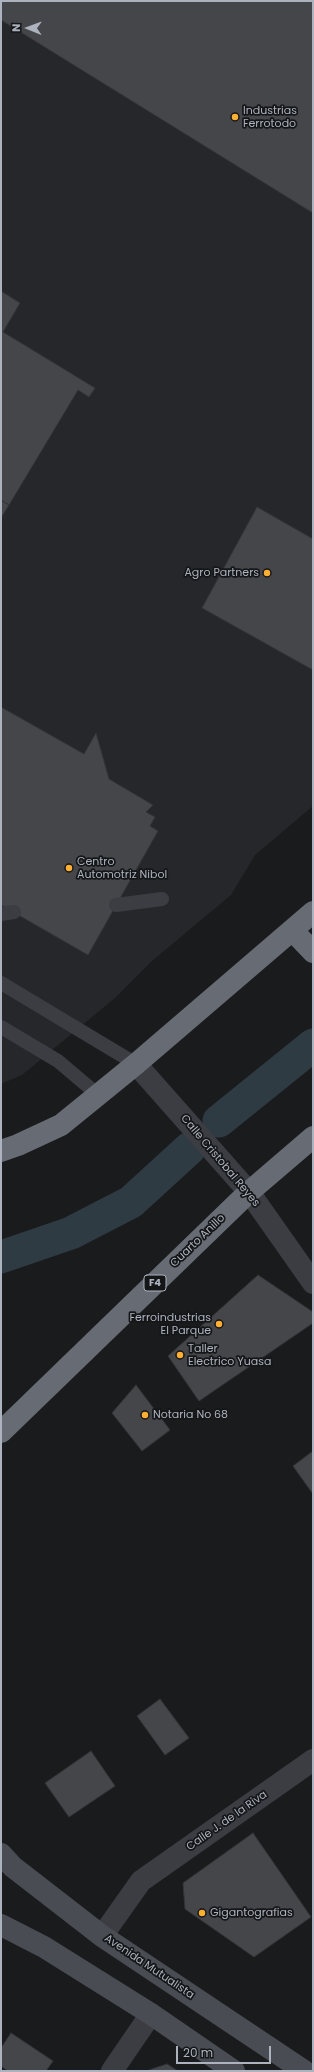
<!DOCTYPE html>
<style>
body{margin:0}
#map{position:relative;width:314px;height:2072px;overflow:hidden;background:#1a1b1d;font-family:Poppins,sans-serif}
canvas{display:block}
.frame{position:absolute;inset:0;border:2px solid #acb2be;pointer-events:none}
.north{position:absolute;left:8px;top:8px;width:40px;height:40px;-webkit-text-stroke:3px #151618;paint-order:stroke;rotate:271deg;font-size:11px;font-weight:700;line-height:16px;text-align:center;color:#acb2be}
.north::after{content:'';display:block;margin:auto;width:14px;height:18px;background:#acb2be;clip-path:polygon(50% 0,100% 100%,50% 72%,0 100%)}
.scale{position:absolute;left:176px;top:2046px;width:95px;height:18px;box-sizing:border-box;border:2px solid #acb2be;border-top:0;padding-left:5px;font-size:12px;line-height:14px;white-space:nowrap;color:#acb2be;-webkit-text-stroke:3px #151618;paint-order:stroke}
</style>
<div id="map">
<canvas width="314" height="2072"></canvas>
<div class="frame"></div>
<div class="north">N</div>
<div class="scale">20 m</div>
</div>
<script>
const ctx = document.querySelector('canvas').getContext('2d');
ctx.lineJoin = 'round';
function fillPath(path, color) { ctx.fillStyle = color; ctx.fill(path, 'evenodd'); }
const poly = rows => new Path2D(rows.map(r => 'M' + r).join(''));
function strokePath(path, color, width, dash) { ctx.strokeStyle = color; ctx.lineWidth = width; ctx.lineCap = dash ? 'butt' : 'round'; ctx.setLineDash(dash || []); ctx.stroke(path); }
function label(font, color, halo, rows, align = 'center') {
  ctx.font = font + ' Poppins,sans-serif'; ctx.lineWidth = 3.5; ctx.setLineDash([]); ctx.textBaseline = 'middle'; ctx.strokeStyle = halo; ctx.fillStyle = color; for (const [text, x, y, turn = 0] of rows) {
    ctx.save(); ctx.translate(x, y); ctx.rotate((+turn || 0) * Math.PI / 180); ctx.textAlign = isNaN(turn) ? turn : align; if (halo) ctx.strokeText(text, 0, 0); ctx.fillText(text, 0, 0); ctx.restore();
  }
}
fillPath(poly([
 [1,1,313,1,313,806,255,855,231,895,152,961,115,998,22,1075,1,1084]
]), '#26272a');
strokePath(poly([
 [219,1121,313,1045],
 [1,1257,71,1233,131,1202,190,1148]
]), '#2f3b43', 33);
const building = poly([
 [1,1,313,1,313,213,1,20,1,1],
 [1,291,20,303,3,332,95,388,89,397,78,390,9,505,1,500,1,291],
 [1,500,9,505,1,518,1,500],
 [257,507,313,539,313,670,202,608,257,507],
 [1,707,84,754,96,733,109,779,153,805,146,812,155,817,150,826,158,831,88,955,1,905,1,707],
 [258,1275,313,1312,313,1323,199,1401,168,1356,258,1275],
 [136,1385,170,1430,142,1451,112,1413,136,1385],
 [313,1451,313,1494,293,1466,313,1451],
 [160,1699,189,1738,165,1755,137,1716,160,1699],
 [91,1751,115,1786,69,1817,45,1783,91,1751],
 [253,1833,311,1917,254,1957,185,1909,183,1883,253,1833],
 [11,2033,53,2061,46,2071,8,2071,1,2066,1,2048,11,2033],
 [167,2064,178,2071,148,2071,149,2070,167,2064]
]);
fillPath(building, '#44464a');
strokePath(building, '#343539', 1);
strokePath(poly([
 [116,905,162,899],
 [1,914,14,912],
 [1,983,136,1064],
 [1,1027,58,1061,97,1094]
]), '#3b3d43', 14);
strokePath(poly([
 [136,1064,249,1192,313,1283],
 [102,1936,141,1881,313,1760],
 [112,2071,151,2014]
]), '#3b3d43', 22);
strokePath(poly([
 [1,1854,13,1867,102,1936,304,2071],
 [1,1925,44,1947,151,2014,234,2071]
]), '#494c53', 22);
strokePath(poly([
 [292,930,313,952],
 [1,1151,18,1145,61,1125,136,1064,313,912],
 [1,1432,249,1192,313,1137]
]), '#676b74', 22);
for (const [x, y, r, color] of [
 [235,117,4,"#ffaf31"],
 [267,573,4,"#ffaf31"],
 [69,868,4,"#ffaf31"],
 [219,1324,4,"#ffaf31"],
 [180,1355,4,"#ffaf31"],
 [145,1415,4,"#ffaf31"],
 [202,1913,4,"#ffaf31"]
]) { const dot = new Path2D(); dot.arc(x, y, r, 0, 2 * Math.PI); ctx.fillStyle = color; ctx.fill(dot); strokePath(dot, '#151618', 1.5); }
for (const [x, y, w] of [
 [155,1283,22]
]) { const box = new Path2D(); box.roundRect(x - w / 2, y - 8, w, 16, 3); ctx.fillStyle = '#151618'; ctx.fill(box); strokePath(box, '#acb2be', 1); }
label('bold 10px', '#acb2be', null, [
 ["F4",155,1283]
]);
label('11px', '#acb2be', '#151618', [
 ["Industrias",243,111],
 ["Ferrotodo",243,124],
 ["Agro Partners",259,573,"right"],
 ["Centro",77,862],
 ["Automotriz Nibol",77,875],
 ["Ferroindustrias",211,1318,"right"],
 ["El Parque",211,1331,"right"],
 ["Taller",188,1349],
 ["Electrico Yuasa",188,1362],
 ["Notaria No 68",153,1415],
 ["Gigantografias",210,1913]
], 'left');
label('11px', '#acb2be', '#151618', [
 ["Calle Cristobal Reyes",220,1161,50],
 ["Cuarto Anillo",198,1241,-44],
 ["Calle J. de la Riva",227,1821,-35],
 ["Avenida Mutualista",149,1967,34]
]);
</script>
